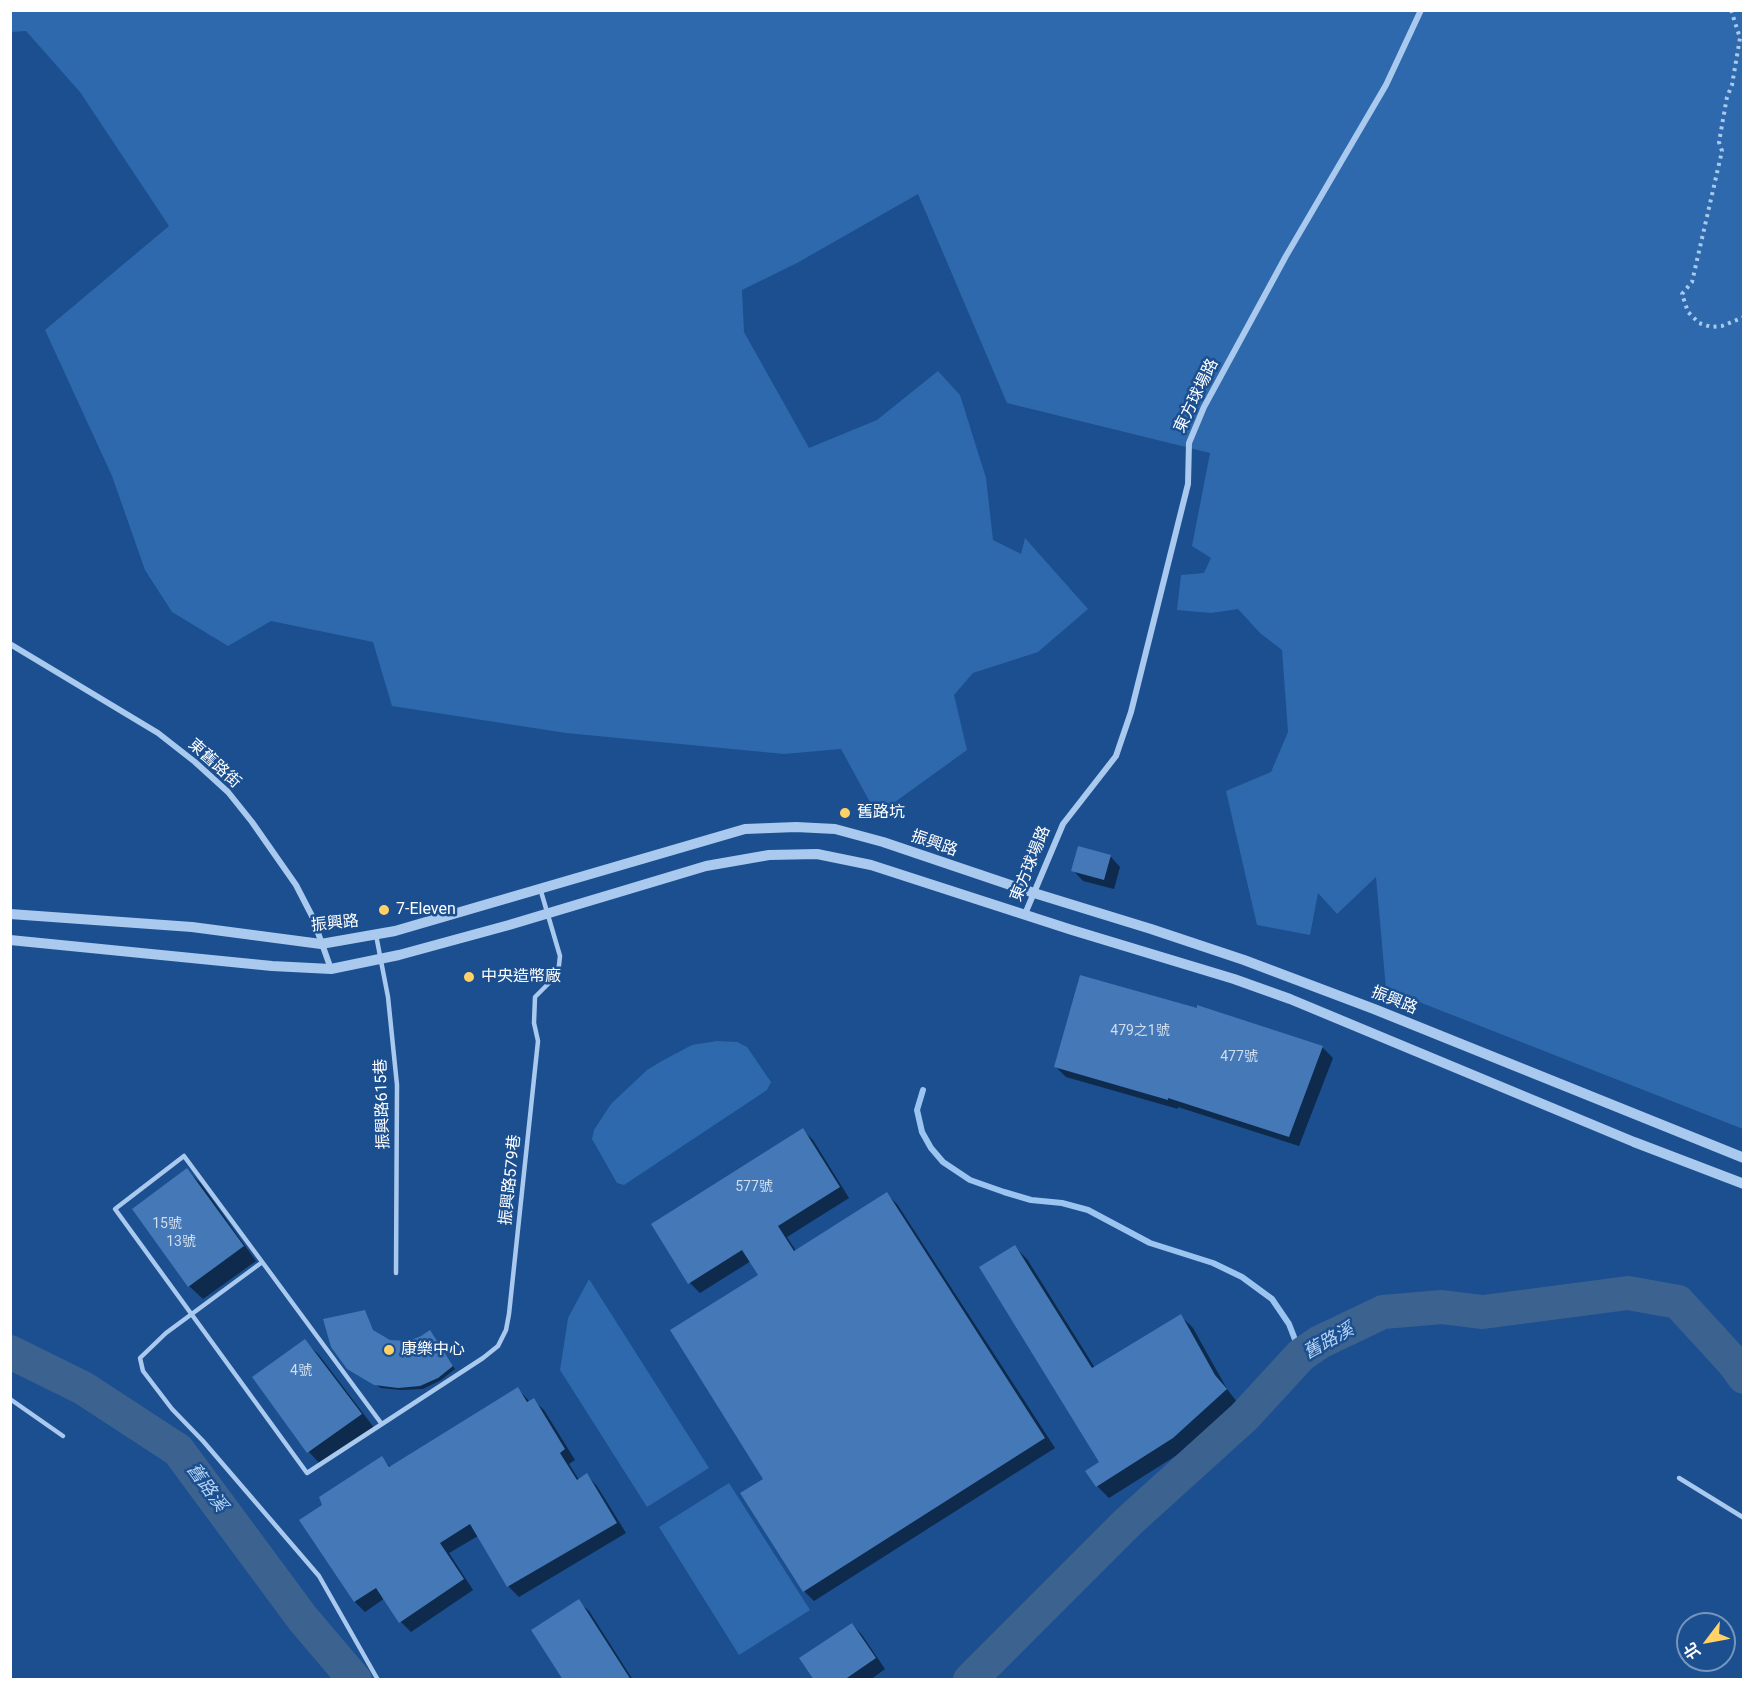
<!DOCTYPE html>
<meta charset="utf-8">
<style>
body{margin:0}
#map{position:relative;width:1754px;height:1690px;overflow:hidden;background:#1b4f8f;font-family:Roboto,"Noto Sans TC",sans-serif}
canvas{display:block}
.frame{position:absolute;inset:0;border:12px solid #fff;pointer-events:none}
.north{position:absolute;left:1676px;top:1612px;width:60px;height:60px;box-sizing:border-box;background:#1b4f8f;border:2px solid #7695bc;border-radius:50%;rotate:238deg;font-size:16px;font-weight:700;line-height:24px;text-align:center;color:#fff}
.north::after{content:'';display:block;margin:auto;width:21px;height:27px;background:#ffd166;clip-path:polygon(50% 0,100% 100%,50% 72%,0 100%)}
</style>
<div id="map">
<canvas width="1754" height="1690"></canvas>
<div class="frame"></div>
<div class="north">北</div>
</div>
<script>
const ctx = document.querySelector('canvas').getContext('2d');
ctx.lineJoin = 'round';
function fillPath(path, color) { ctx.fillStyle = color; ctx.fill(path, 'evenodd'); }
const poly = rows => new Path2D(rows.map(r => 'M' + r).join(''));
function strokePath(path, color, width, dash) { ctx.strokeStyle = color; ctx.lineWidth = width; ctx.lineCap = dash ? 'butt' : 'round'; ctx.setLineDash(dash || []); ctx.stroke(path); }
function label(font, color, halo, rows, align = 'center') {
  ctx.font = font + ' Roboto,"Noto Sans TC",sans-serif'; ctx.lineWidth = 5; ctx.setLineDash([]); ctx.textBaseline = 'middle'; ctx.strokeStyle = halo; ctx.fillStyle = color; for (const [text, x, y, turn = 0] of rows) {
    ctx.save(); ctx.translate(x, y); ctx.rotate((+turn || 0) * Math.PI / 180); ctx.textAlign = isNaN(turn) ? turn : align; if (halo) ctx.strokeText(text, 0, 0); ctx.fillText(text, 0, 0); ctx.restore();
  }
}
fillPath(poly([
 [11,10,1743,11,1743,1129,1386,989,1376,877,1337,914,1318,893,1310,935,1257,925,1226,791,1271,772,1288,732,1282,650,1260,633,1238,609,1211,613,1177,610,1181,575,1204,573,1211,558,1192,546,1210,453,1007,403,918,194,797,263,742,290,744,332,809,448,877,420,938,371,960,395,986,478,993,540,1021,554,1025,538,1088,609,1038,652,973,673,954,695,967,750,877,815,841,749,784,754,566,733,392,706,373,642,271,621,228,646,172,612,145,570,112,476,45,330,169,226,80,92,26,31,11,32],
 [717,1041,737,1042,747,1047,771,1082,767,1090,624,1185,617,1183,592,1139,594,1130,611,1104,647,1070,660,1062,692,1045],
 [589,1279,709,1468,647,1507,560,1370,568,1318],
 [729,1483,810,1610,739,1655,659,1527]
]), '#2e69ad');
fillPath(poly([
 [1110,856,1120,867,1114,889,1083,881,1073,870],
 [1322,1047,1333,1058,1299,1146,1178,1107,1178,1109,1066,1077,1055,1066],
 [803,1130,813,1140,849,1198,787,1237,796,1251,887,1194,897,1204,1055,1448,814,1601,804,1591,765,1479,760,1275,751,1261,700,1293,690,1283],
 [187,1170,201,1184,256,1261,203,1299,189,1286],
 [1015,1247,1027,1259,1095,1368,1181,1316,1193,1328,1227,1389,1237,1402,1185,1450,1109,1498,1097,1486,1101,1462],
 [364,1311,374,1333,390,1342,401,1343,432,1335,455,1369,441,1380,423,1389,401,1390,381,1388,348,1368],
 [305,1341,319,1355,375,1429,322,1466,309,1452],
 [518,1389,530,1402,533,1400,544,1410,575,1460,569,1464,579,1480,587,1475,597,1486,626,1533,519,1597,509,1587,478,1536,449,1553,473,1590,411,1632,401,1622,385,1598,365,1612,355,1602,301,1520,324,1505,382,1458,391,1468],
 [578,1601,589,1611,633,1680,565,1680],
 [852,1624,862,1635,885,1669,870,1680,815,1680]
]), '#0007');
strokePath(poly([
 [923,1090,917,1110,922,1132,931,1148,943,1162,970,1180,1004,1192,1031,1200,1062,1203,1088,1210,1150,1243,1213,1263,1242,1277,1272,1299,1289,1324,1301,1355]
]), '#9cc4f0', 6);
strokePath(poly([
 [10,1352,83,1388,178,1450,303,1619,355,1680],
 [970,1680,1128,1522,1244,1417,1301,1355,1320,1342,1383,1312,1442,1307,1483,1312,1628,1293,1678,1302,1733,1362,1744,1377]
]), '#3c6290', 34);
fillPath(poly([
 [1078,846,1111,855,1104,880,1071,871],
 [1080,975,1197,1008,1197,1005,1323,1046,1289,1137,1168,1098,1168,1100,1054,1067],
 [803,1128,840,1187,778,1226,794,1251,887,1192,1045,1438,803,1592,740,1493,763,1479,670,1330,758,1275,742,1250,688,1284,651,1224],
 [187,1168,244,1246,188,1287,132,1209],
 [1015,1245,1092,1368,1181,1314,1215,1375,1227,1389,1173,1438,1096,1487,1085,1471,1099,1462,979,1267],
 [365,1310,373,1330,390,1340,409,1341,421,1336,430,1330,453,1366,438,1378,420,1386,398,1388,374,1385,347,1369,331,1347,323,1319],
 [305,1339,362,1414,307,1453,252,1377],
 [518,1387,527,1402,534,1398,565,1449,560,1453,577,1480,587,1473,617,1523,507,1587,470,1524,440,1543,464,1579,399,1623,376,1588,354,1602,299,1520,322,1505,319,1497,382,1456,389,1467],
 [579,1599,631,1680,563,1680,531,1630],
 [852,1623,876,1658,844,1680,814,1680,799,1658]
]), '#4478b7');
strokePath(poly([
 [1731,10,1740,38,1732,85,1727,97,1719,142,1722,151,1692,282,1682,294,1688,312,1699,323,1711,327,1722,326,1744,317]
]), '#a9c9ee', 4, [3, 4.5]);
strokePath(poly([
 [376,935,388,997,397,1085,396,1273],
 [261,1263,166,1333,140,1358,143,1371,172,1409,203,1441,319,1576,378,1680],
 [10,1399,63,1436],
 [381,1423,184,1156,115,1209,307,1473,483,1358,498,1346,506,1330,509,1314,538,1041,534,1023,535,997,558,974,560,956,540,888],
 [1679,1478,1744,1518]
]), '#a9c9ee', 4.5);
strokePath(poly([
 [10,644,158,733,195,762,228,792,252,822,296,885,312,916,331,969],
 [1025,914,1063,824,1116,756,1131,712,1188,484,1189,443,1204,407,1286,256,1386,85,1421,10]
]), '#a9c9ee', 6);
strokePath(poly([
 [10,914,192,927,321,944,395,931,745,829,796,827,835,829,883,842,1034,893,1151,929,1244,960,1374,1009,1744,1158],
 [10,940,272,966,331,969,399,955,509,925,706,866,769,855,817,854,871,865,1072,930,1234,979,1290,999,1634,1142,1744,1184]
]), '#a9c9ee', 10);
for (const [x, y, r, color] of [
 [845,813,6,"#ffd166"],
 [384,910,6,"#ffd166"],
 [469,977,6,"#ffd166"],
 [389,1350,6,"#ffd166"]
]) { const dot = new Path2D(); dot.arc(x, y, r, 0, 2 * Math.PI); ctx.fillStyle = color; ctx.fill(dot); strokePath(dot, '#1b4f8f', 2); }
label('14px', '#d0dded', null, [
 ["479之1號",1140,1031],
 ["477號",1239,1057],
 ["577號",754,1187],
 ["15號",167,1224],
 ["13號",181,1242],
 ["4號",301,1371]
]);
label('16px', '#fff', '#1b4f8f', [
 ["東方球場路",1197,396,-64],
 ["東舊路街",214,764,42],
 ["振興路",934,844,19],
 ["東方球場路",1031,864,-68],
 ["振興路",335,924,-6],
 ["振興路",1394,1001,22],
 ["振興路615巷",383,1104,-92],
 ["振興路579巷",511,1180,-84]
]);
label('16px', '#fff', '#1b4f8f', [
 ["舊路坑",857,813],
 ["7-Eleven",396,910],
 ["中央造幣廠",481,977],
 ["康樂中心",401,1350]
], 'left');
label('italic 18px', '#b5d3f5', '#1b4f8f', [
 ["舊路溪",1329,1342,-29],
 ["舊路溪",206,1488,54]
]);
</script>
